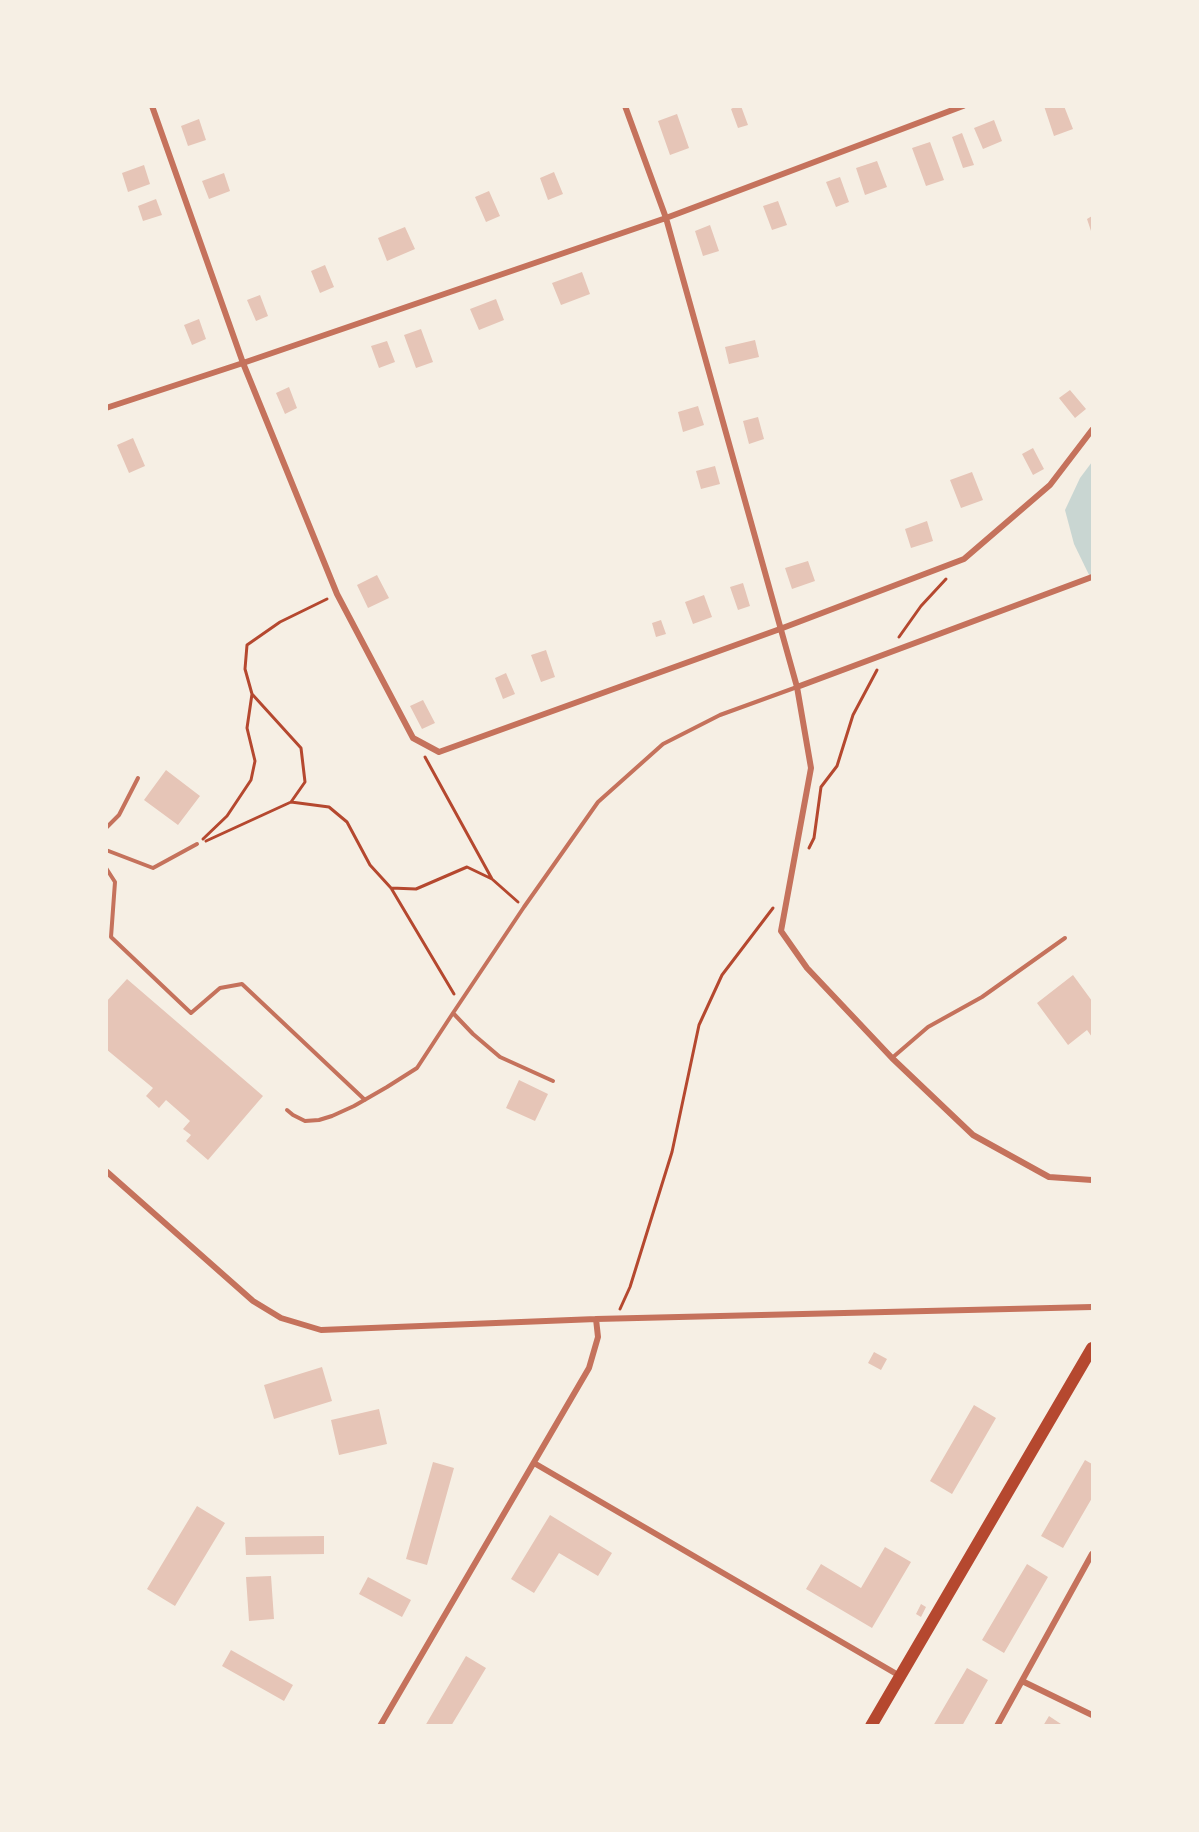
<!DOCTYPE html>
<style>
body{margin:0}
#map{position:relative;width:1199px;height:1832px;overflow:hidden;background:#f6efe4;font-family:"Noto Sans",sans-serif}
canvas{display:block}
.frame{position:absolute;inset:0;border:108px solid #f6efe4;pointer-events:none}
</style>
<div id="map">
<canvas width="1199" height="1832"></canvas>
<div class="frame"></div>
</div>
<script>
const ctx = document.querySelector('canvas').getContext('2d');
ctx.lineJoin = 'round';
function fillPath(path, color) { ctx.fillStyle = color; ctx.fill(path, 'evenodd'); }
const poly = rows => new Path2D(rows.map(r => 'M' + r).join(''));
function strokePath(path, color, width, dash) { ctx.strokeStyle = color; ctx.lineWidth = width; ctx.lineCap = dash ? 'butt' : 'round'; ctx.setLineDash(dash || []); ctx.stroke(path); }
fillPath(poly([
 [1092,462,1092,581,1074,544,1065,510,1080,478]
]), '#c9d6d2');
fillPath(poly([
 [736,106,741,106,748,125,738,128,731,109],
 [1044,106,1064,106,1073,129,1054,136],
 [677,114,689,148,670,155,658,121],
 [199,119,206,140,188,146,181,126],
 [994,120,1002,141,983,149,974,128],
 [962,133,974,165,963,168,952,137],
 [930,142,944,180,926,186,912,148],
 [877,161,887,187,865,195,856,168],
 [144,165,150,184,128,192,122,173],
 [554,172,563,194,548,200,540,178],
 [224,173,230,191,209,199,202,181],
 [840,177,849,202,836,207,826,182],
 [489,191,500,216,486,222,475,197],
 [156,199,162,215,143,221,138,206],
 [778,201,787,225,772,230,763,206],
 [1092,216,1092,234,1087,219],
 [710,225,719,251,703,256,695,231],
 [405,227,415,249,387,261,378,238],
 [325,265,334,287,320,293,311,271],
 [582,272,590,294,561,305,552,283],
 [260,295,268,316,256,321,247,300],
 [496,299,504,320,479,330,470,309],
 [199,319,206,339,192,345,184,325],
 [421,329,433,362,416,368,404,335],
 [755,340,759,357,729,364,725,347],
 [387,341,395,362,379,368,371,346],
 [289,387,297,408,285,414,276,393],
 [1070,390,1086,409,1075,418,1059,398],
 [698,406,704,425,683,432,678,412],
 [758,417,764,439,749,444,743,421],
 [133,438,145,466,129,473,117,445],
 [1033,448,1044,469,1033,475,1022,454],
 [715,466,720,484,701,489,696,471],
 [972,472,983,500,961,508,950,480],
 [927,521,933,541,911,548,905,529],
 [808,561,815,581,792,589,785,568],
 [377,575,389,598,368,608,357,585],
 [743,583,750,606,738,610,730,587],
 [704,595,712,617,693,624,685,602],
 [661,620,666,634,656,637,652,623],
 [546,650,555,677,541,682,531,655],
 [506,673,515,694,503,699,495,678],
 [423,700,435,723,422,729,410,706],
 [166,770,200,796,178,825,144,800],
 [1073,975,1092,1001,1092,1037,1087,1030,1068,1045,1037,1003],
 [127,979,263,1096,208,1160,186,1141,191,1135,183,1129,190,1121,166,1100,159,1108,146,1096,153,1088,106,1049,106,1002],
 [519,1080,548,1094,535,1121,506,1108],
 [874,1352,887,1359,881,1370,868,1363],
 [322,1367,332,1401,274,1419,264,1385],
 [974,1405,996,1418,952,1494,930,1481],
 [379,1409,387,1444,339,1455,331,1420],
 [1085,1460,1092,1464,1092,1498,1063,1548,1041,1536],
 [433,1462,454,1468,427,1565,406,1559],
 [197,1506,225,1523,175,1606,147,1589],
 [550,1515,612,1553,598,1576,559,1553,534,1593,511,1579],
 [324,1536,324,1554,246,1555,245,1537],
 [885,1547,911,1562,872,1628,806,1589,821,1564,861,1588],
 [1027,1564,1048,1577,1004,1653,982,1640],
 [271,1576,274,1619,249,1621,246,1577],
 [368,1577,411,1600,402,1617,359,1594],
 [921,1604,926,1607,921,1617,916,1614],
 [231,1650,293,1685,284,1701,222,1666],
 [466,1656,486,1668,451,1726,425,1726],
 [967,1668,988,1680,962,1726,933,1726],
 [1049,1716,1064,1726,1043,1726]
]), '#e6c5b7');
strokePath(poly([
 [899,637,921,606,946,579],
 [425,757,492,879,518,902],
 [291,802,329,807,347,822,370,865,391,888,454,994],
 [203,839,227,816,251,780,255,761,247,728,252,694],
 [206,841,291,802,305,782,301,748,252,694,245,669,247,645,280,622,327,599],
 [809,848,814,838,821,787,837,766,853,715,877,670],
 [391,888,416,889,467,867,492,879],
 [620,1309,630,1287,672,1152,699,1025,722,975,773,908]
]), '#b5482f', 3);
strokePath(poly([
 [106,828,119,815,138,778],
 [106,850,153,868,197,844],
 [106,868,115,882,111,937,191,1013,220,988,242,984,365,1100],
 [453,1013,524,907,598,802,663,744,720,715,797,687],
 [892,1058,928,1027,982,997,1065,938],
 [287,1110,293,1115,305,1121,319,1120,332,1116,354,1106,387,1087,417,1068,453,1013,473,1034,500,1057,553,1081]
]), '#c5725c', 4);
strokePath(poly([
 [152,106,243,363,337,594,413,738,439,752,780,629,964,559,1050,485,1092,430],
 [625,106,666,218,797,687,811,768,781,931,807,968,892,1058,973,1135,1049,1177,1092,1180],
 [106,408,243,363,666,218,963,106],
 [797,687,1092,577],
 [106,1171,253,1301,281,1318,321,1330,596,1319,1092,1307],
 [534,1463,900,1676],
 [1022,1681,1092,1715],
 [380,1726,589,1368,598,1337,596,1319],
 [997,1726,1092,1554]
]), '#c5725c', 6);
strokePath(poly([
 [871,1726,1092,1348]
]), '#b5482f', 12);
</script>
